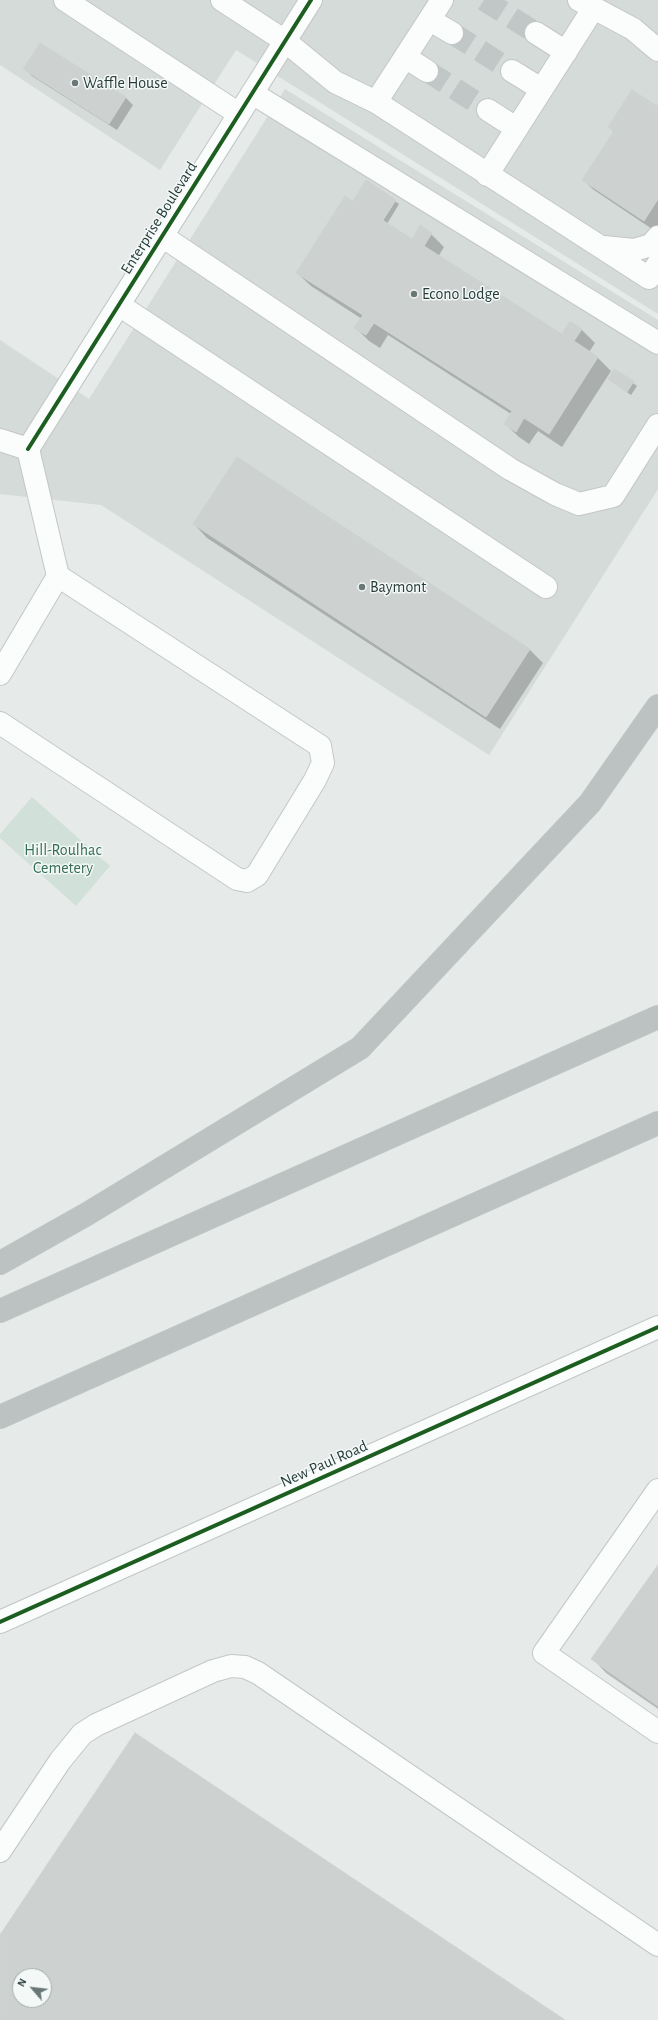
<!DOCTYPE html>
<style>
body{margin:0}
#map{position:relative;width:658px;height:2020px;overflow:hidden;background:#e6eae9;font-family:"Alegreya Sans",sans-serif}
canvas{display:block}
.north{position:absolute;left:12px;top:1968px;width:40px;height:40px;box-sizing:border-box;background:#f4f9f7;border:1px solid #a2adab;border-radius:50%;rotate:298deg;font-size:11px;font-weight:700;line-height:16px;text-align:center;color:#263b3a}
.north::after{content:'';display:block;margin:auto;width:14px;height:18px;background:#697877;clip-path:polygon(50% 0,100% 100%,50% 72%,0 100%)}
</style>
<div id="map">
<canvas width="658" height="2020"></canvas>
<div class="north">N</div>
</div>
<script>
const ctx = document.querySelector('canvas').getContext('2d');
ctx.lineJoin = 'round';
function fillPath(path, color) { ctx.fillStyle = color; ctx.fill(path, 'evenodd'); }
const poly = rows => new Path2D(rows.map(r => 'M' + r).join(''));
function strokePath(path, color, width, dash) { ctx.strokeStyle = color; ctx.lineWidth = width; ctx.lineCap = dash ? 'butt' : 'round'; ctx.setLineDash(dash || []); ctx.stroke(path); }
function label(font, color, halo, rows, align = 'center') {
  ctx.font = font + ' "Alegreya Sans",sans-serif'; ctx.lineWidth = 3; ctx.setLineDash([]); ctx.textBaseline = 'middle'; ctx.strokeStyle = halo; ctx.fillStyle = color; for (const [text, x, y, turn = 0] of rows) {
    ctx.save(); ctx.translate(x, y); ctx.rotate((+turn || 0) * Math.PI / 180); ctx.textAlign = isNaN(turn) ? turn : align; if (halo) ctx.strokeText(text, 0, 0); ctx.fillText(text, 0, 0); ctx.restore();
  }
}
fillPath(poly([
 [0,0,658,0,658,314,236,50,160,170,0,65],
 [285,89,658,320,658,489,489,755,101,505,0,494,0,340,89,399]
]), '#d5dbd9');
fillPath(poly([
 [32,797,110,866,76,906,0,838,0,834]
]), '#d1e1d9');
fillPath(poly([
 [40,44,126,98,133,105,117,130,32,76,25,69],
 [658,106,658,226,655,231,594,190,583,180,615,133,609,127],
 [367,182,399,204,387,224,413,240,431,234,444,247,438,257,562,336,582,330,595,343,589,352,598,358,611,371,562,447,538,431,529,444,519,437,505,424,511,414,388,335,380,348,369,341,356,328,362,319,311,286,297,273,353,202],
 [615,370,637,386,631,395,609,379],
 [238,458,530,650,543,663,500,729,207,538,194,524],
 [658,1566,658,1709,606,1673,593,1659]
]), '#0003');
const building = poly([
 [40,43,126,97,109,124,23,69,40,43],
 [632,90,657,106,658,104,658,199,644,221,582,180,614,131,608,127,632,90],
 [366,180,396,200,383,220,353,201,366,180],
 [345,196,412,239,420,225,432,233,424,246,562,334,570,321,582,329,574,341,598,357,549,434,524,418,516,432,504,424,512,411,374,323,366,335,354,328,363,315,296,273,345,196],
 [614,369,634,381,627,392,608,379,614,369],
 [237,457,530,649,486,717,193,524,237,457],
 [658,1565,658,1706,591,1659,658,1565],
 [135,1733,565,2020,0,2020,0,1935,135,1733],
 [20,1976,44,1976,44,2000,20,2000,20,1976]
]);
fillPath(building, '#cdd1d0');
strokePath(building, '#cfd3d2', 1);
strokePath(poly([
 [484,0,536,33],
 [452,33,512,71],
 [427,71,488,110]
]), '#c0c7c6', 22, [22, 11]);
const minor = poly([
 [65,0,239,114],
 [222,0,285,41,335,82,376,102,649,278,658,264],
 [579,0,633,29,658,50],
 [430,20,452,33],
 [536,33,566,52],
 [405,57,427,71],
 [512,71,541,89],
 [252,93,658,343],
 [376,102,442,0],
 [488,110,516,128],
 [487,175,593,9],
 [162,236,510,469,555,494,579,504,613,496,658,425],
 [604,247,634,250,651,245,658,237],
 [119,305,546,587],
 [0,440,28,449],
 [28,449,311,0],
 [0,674,58,576],
 [0,723,237,879,247,881,257,875,315,780,323,763,320,746,58,576,28,449],
 [658,1490,544,1653,658,1732],
 [0,1622,658,1327],
 [0,1851,60,1761,82,1734,96,1725,213,1671,231,1666,245,1667,258,1673,658,1945]
]);
const highway = poly([
 [0,1263,87,1214,360,1048,590,803,658,706],
 [0,1311,658,1017],
 [0,1417,658,1123]
]);
strokePath(minor, '#c3c7c6', 24);
strokePath(highway, '#bec5c4', 24);
strokePath(minor, '#fbfcfc', 22);
strokePath(highway, '#bcc2c2', 22);
strokePath(poly([
 [28,449,311,0],
 [0,1622,658,1327]
]), '#1b5e20', 4);
for (const [x, y, r, color] of [
 [75,83,4,"#697877"],
 [414,294,4,"#697877"],
 [362,587,4,"#697877"]
]) { const dot = new Path2D(); dot.arc(x, y, r, 0, 2 * Math.PI); ctx.fillStyle = color; ctx.fill(dot); strokePath(dot, '#f4f9f7', 1.5); }
label('16px', '#263b3a', '#f4f9f7', [
 ["Waffle House",83,83],
 ["Econo Lodge",422,294],
 ["Baymont",370,587]
], 'left');
label('16px', '#263b3a', '#f4f9f7', [
 ["Enterprise Boulevard",159,218,-58],
 ["New Paul Road",324,1464,-24]
]);
label('16px', '#356d56', '#f4f9f7', [
 ["Hill-Roulhac",63,850],
 ["Cemetery",63,868]
]);
</script>
